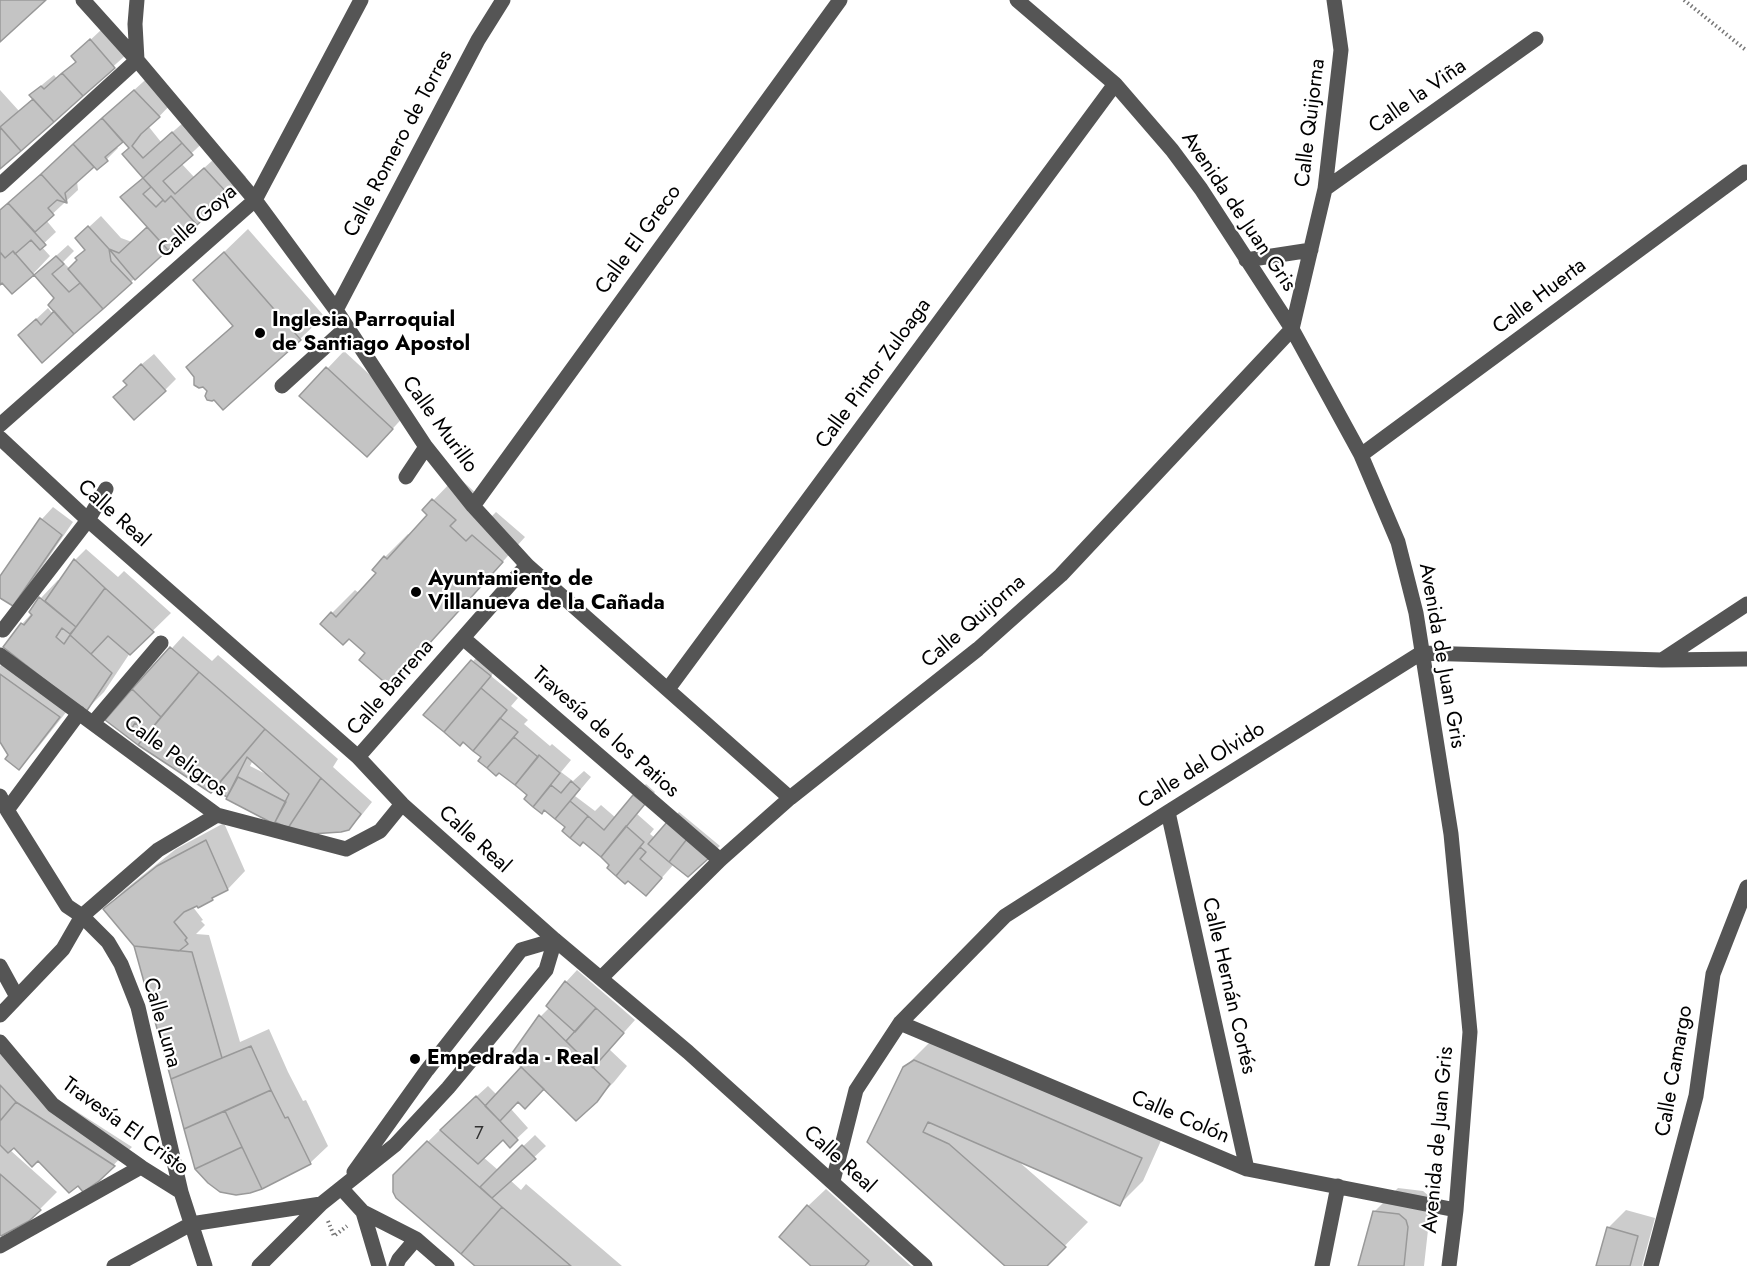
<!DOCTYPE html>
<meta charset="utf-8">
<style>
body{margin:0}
canvas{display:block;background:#fff}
</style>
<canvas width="1747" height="1266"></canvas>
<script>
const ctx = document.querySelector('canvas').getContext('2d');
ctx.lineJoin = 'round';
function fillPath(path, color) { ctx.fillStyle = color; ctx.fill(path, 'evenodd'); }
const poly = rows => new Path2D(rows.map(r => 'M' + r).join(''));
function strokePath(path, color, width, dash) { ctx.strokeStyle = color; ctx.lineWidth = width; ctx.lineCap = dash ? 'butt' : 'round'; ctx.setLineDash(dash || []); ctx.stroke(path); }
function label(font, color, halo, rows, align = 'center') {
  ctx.font = font + ' Jost,sans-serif'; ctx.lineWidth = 4.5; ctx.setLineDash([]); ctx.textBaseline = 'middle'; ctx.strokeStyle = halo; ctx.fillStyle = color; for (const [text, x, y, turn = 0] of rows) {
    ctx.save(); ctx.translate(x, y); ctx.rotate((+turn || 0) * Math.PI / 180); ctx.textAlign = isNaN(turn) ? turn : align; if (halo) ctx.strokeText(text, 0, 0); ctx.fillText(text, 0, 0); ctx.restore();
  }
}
fillPath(poly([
 [102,29,126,55,0,167,0,90,19,111,34,98,31,96,43,84,54,75,57,79,78,61,85,45],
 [153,73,176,99,149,127,161,142,191,116,209,137,181,163,194,177,223,151,246,177,196,224,42,361,31,324,48,308,53,314,56,298,47,264,68,245,74,251,63,262,70,269,87,249,89,227,101,216,121,238,132,242,149,227,134,186,144,177,130,148,123,139,116,146,118,148,107,159,94,165,77,181,78,190,46,220,56,232,41,246,50,256,33,274,2,281,0,283,0,211],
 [248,229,324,316,300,339,223,407,188,367,233,325,195,280],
 [344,351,409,411,384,438,327,369],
 [154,354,176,379,165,390,128,385,136,369],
 [457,476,478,495,473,502,490,518,496,512,525,537,413,661,367,653,332,613,355,590,359,593,378,573,385,557,408,534,411,536,430,515,424,510],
 [53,507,73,522,24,593,12,604,0,596,0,578,42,519],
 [86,549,118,577,124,571,171,613,130,653,104,692,86,710,75,701,36,750,19,768,0,739,0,666,13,653,22,624,32,613,31,612,41,598,58,580,60,582,75,560],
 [183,636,212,661,218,655,338,759,333,767,372,802,360,817,348,829,229,796,214,788,142,739,138,743,107,720],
 [253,760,270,776,250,766],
 [484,649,501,663,491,676,518,698,511,706,528,720,524,724,550,746,552,744,571,760,561,772,573,781,584,771,591,777,575,796,595,811,601,805,616,818,646,784,655,792,637,814,654,829,650,834,655,838,679,812,720,846,708,857,674,864,658,882,628,878,625,882,609,868,611,865,545,809,542,812,526,799,529,795,499,771,496,774,480,760,484,757,463,741,460,744,425,715],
 [224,823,245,871,228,889,216,895,212,899,193,907,203,920,201,921,205,925,196,934,209,935,240,1042,269,1029,288,1072,303,1101,306,1100,328,1146,310,1163,261,1187,185,1129,136,945,105,909,123,891,176,849],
 [577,970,635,1020,609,1049,627,1066,614,1082,596,1100,544,1087,518,1100,511,1109,528,1128,510,1145,503,1138,483,1157,498,1170,535,1135,546,1146,510,1180,521,1190,526,1184,622,1266,477,1266,394,1175,446,1124,488,1086,497,1095,524,1067,512,1055,541,1016,550,1007,548,1005,566,982],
 [939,1037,1164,1134,1143,1181,1120,1204,1018,1161,1088,1222,1045,1266,1007,1266,869,1142,904,1068,928,1044],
 [0,1049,34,1084,132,1147,98,1180,78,1184,14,1146,10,1150,57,1192,40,1209,0,1233],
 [1398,1188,1423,1191,1429,1196,1431,1203,1424,1266,1359,1266,1374,1212],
 [826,1189,911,1266,813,1266,808,1206],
 [1626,1210,1655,1218,1642,1266,1598,1266,1608,1228]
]), '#0003');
const building = poly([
 [0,0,46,0,0,42,0,0],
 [90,39,115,68,83,96,62,73,76,62,71,56,90,39],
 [62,73,83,96,54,122,29,95,41,86,44,89,62,73],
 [134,90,160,117,141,134,132,146,143,158,172,132,182,143,143,178,122,154,129,148,102,118,134,90],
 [33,99,54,122,21,151,0,127,33,99],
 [102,118,123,142,105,157,108,161,97,170,73,144,102,118],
 [0,127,21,151,0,169,0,127],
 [182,143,193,155,163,181,175,194,204,168,229,195,197,225,171,196,165,202,143,178,182,143],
 [73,144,94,167,65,193,67,203,41,174,73,144],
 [41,174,67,203,57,200,48,208,54,215,35,232,8,203,41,174],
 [143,178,151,187,143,194,156,207,163,200,165,202,171,196,197,225,168,250,120,197,143,178],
 [8,203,46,245,40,250,31,240,15,254,13,251,5,258,0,252,0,210,8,203],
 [88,226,109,249,111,261,132,283,103,309,68,269,77,260,75,258,85,250,75,238,88,226],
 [147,227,168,250,135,280,109,249,119,253,147,227],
 [13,251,34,275,12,294,2,283,0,285,0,252,5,258,13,251],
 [224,252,301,340,223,410,214,400,212,401,207,400,205,396,207,391,203,387,199,388,194,385,194,377,186,367,233,326,193,280,224,252],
 [56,256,64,264,52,274,69,292,80,283,103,309,74,334,48,305,54,298,34,275,56,256],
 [54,311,74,334,42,363,18,335,36,319,41,325,54,311],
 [141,364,166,391,134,420,113,397,127,385,123,381,141,364],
 [326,367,393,429,367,457,299,396,326,367],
 [432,499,456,520,450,526,466,541,472,535,503,562,390,687,359,660,365,653,349,639,343,645,320,624,331,612,336,617,376,573,372,570,384,556,387,559,427,515,422,510,432,499],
 [40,518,62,535,13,606,0,598,0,576,40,518],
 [74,559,105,588,76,627,45,601,74,559],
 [105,588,154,632,130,655,108,636,91,654,70,635,105,588],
 [39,597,76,627,70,634,62,628,56,637,64,644,70,635,112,673,86,712,3,647,21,623,24,625,32,615,29,612,39,597],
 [170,647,199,672,161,717,132,689,170,647],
 [471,660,491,676,444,732,423,715,471,660],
 [199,672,265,729,211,793,138,745,199,672],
 [0,674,60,717,19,770,5,759,8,755,0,742,0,674],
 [481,688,507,710,473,751,463,742,460,746,444,732,481,688],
 [132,689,161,717,148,733,135,723,130,731,142,740,138,745,105,720,132,689],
 [500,718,518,732,487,768,478,761,481,757,473,751,500,718],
 [265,729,321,778,288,828,275,822,289,794,247,757,227,797,214,789,265,729],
 [514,737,538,757,515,785,499,773,496,776,487,768,514,737],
 [539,755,560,773,533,807,524,799,527,795,515,785,539,755],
 [238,777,286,802,274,824,226,799,238,777],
 [321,778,361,814,349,830,341,832,311,834,288,828,321,778],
 [571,781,580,789,555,819,544,810,542,814,533,807,551,785,561,793,571,781],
 [633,795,645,804,601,857,583,842,580,846,570,838,588,816,604,830,633,795],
 [570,801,588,816,570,838,562,831,565,827,555,819,570,801],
 [667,822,687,839,669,862,648,844,667,822],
 [626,826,644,842,616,876,607,868,609,865,601,857,626,826],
 [687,839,709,858,688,877,669,862,687,839],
 [206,840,228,890,212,898,213,900,198,908,197,906,184,912,174,922,187,938,185,940,188,944,179,951,134,946,103,909,157,866,206,840],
 [640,847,646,852,640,859,662,878,646,896,628,881,625,884,616,876,640,847],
 [134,946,192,952,222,1058,171,1079,134,946],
 [565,981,596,1008,575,1032,546,1006,565,981],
 [596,1008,624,1033,593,1068,566,1041,596,1008],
 [539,1015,610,1084,597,1102,576,1121,510,1056,539,1015],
 [251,1046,271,1090,184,1129,171,1079,251,1046],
 [914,1060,1142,1158,1120,1206,928,1122,923,1132,949,1144,1066,1247,1047,1266,1005,1266,867,1142,903,1067,914,1060],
 [521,1067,544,1089,525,1109,518,1102,500,1121,485,1106,521,1067],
 [0,1085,16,1102,0,1121,0,1085],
 [271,1090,285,1118,288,1117,311,1164,262,1189,225,1111,271,1090],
 [476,1096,518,1140,510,1148,503,1140,478,1164,440,1130,476,1096],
 [16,1102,115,1166,99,1181,83,1192,78,1186,69,1193,38,1161,32,1167,14,1148,8,1153,0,1145,0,1121,16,1102],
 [225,1111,242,1147,195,1169,184,1129,225,1111],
 [427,1141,502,1207,461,1254,396,1198,393,1192,393,1175,427,1141],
 [522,1145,536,1159,492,1198,480,1187,522,1145],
 [242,1147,262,1189,250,1193,236,1195,220,1192,208,1183,195,1169,242,1147],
 [0,1174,41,1210,29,1221,1,1236,0,1235,0,1174],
 [807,1205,869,1261,865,1266,811,1266,779,1237,807,1205],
 [502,1207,571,1266,475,1266,461,1254,502,1207],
 [1373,1211,1399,1214,1406,1220,1408,1227,1404,1266,1358,1266,1373,1211],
 [1607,1227,1638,1236,1630,1266,1596,1266,1607,1227]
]);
fillPath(building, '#c4c4c4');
strokePath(building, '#999', 1.5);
strokePath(poly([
 [1684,0,1747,51],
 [328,1221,334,1236,347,1226]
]), '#777', 4, [1.5, 3]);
strokePath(poly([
 [83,0,137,60,255,200,336,310,426,447,473,506,527,565,790,798],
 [1017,0,1115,84,1172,150,1201,189,1292,329,1361,455,1398,542,1416,613,1451,834,1470,1032,1456,1210,1449,1266],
 [0,185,137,60,135,24,137,0],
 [1325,189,1536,39],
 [1246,260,1311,250],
 [336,310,478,40,503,0],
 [282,386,347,327],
 [0,425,255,200,361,0],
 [0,438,88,520,358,757,402,804,555,940,688,1052,925,1266],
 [1361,455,1745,172],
 [406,477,426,447],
 [473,506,840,0],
 [3,630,88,520,106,489],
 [463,638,720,860],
 [0,655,217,815,346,849,380,831,402,804],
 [1662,660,1747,604],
 [668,689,1115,84],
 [93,723,161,643],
 [358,757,527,565],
 [0,796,7,810,67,906,82,916,108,942,121,964,138,1007,181,1192],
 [7,810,79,713],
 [1168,812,1247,1169],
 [0,966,17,997],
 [601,978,720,860,790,798,978,649,1061,575,1292,329,1325,189,1341,50,1334,0],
 [0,1015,63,949,82,916,158,850,217,815],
 [900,1023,1247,1169,1456,1210],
 [0,1042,53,1105,141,1167,181,1192,205,1266],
 [354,1172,427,1070,521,950,555,940],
 [833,1181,856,1090,900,1023,1005,916,1168,812,1421,653,1662,660,1747,659],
 [342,1189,363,1212,416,1239,447,1266],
 [363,1212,379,1266],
 [0,1246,141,1167],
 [114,1266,191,1224,321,1204],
 [259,1266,321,1204,395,1145,448,1088,546,970,555,940],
 [396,1266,399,1259,416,1239],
 [1322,1266,1338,1186],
 [1651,1266,1696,1096,1713,974,1747,887]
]), '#555', 15);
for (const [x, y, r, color] of [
 [260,333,6,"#000"],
 [416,592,6,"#000"],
 [415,1059,6,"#000"]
]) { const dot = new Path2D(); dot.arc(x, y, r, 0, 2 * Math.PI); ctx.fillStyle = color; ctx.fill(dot); strokePath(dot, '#fff', 2); }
label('18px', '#313131', null, [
 ["7",479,1135]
]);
label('21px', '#000', '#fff', [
 ["Calle la Viña",1418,97,-35],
 ["Calle Quijorna",1311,123,-83],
 ["Calle Romero de Torres",399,144,-62],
 ["Avenida de Juan Gris",1238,212,56],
 ["Calle Goya",198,222,-42],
 ["Calle El Greco",639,240,-54],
 ["Calle Huerta",1540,297,-37],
 ["Calle Pintor Zuloaga",874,374,-54],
 ["Calle Murillo",439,425,54],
 ["Calle Real",113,514,42],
 ["Calle Quijorna",974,622,-41],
 ["Avenida de Juan Gris",1441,656,80],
 ["Calle Barrena",391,688,-49],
 ["Travesía de los Patios",605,733,41],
 ["Calle Peligros",175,757,36],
 ["Calle del Olvido",1202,766,-32],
 ["Calle Real",474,840,42],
 ["Calle Hernán Cortés",1228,986,77],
 ["Calle Luna",161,1023,74],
 ["Calle Camargo",1675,1071,-80],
 ["Calle Colón",1180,1118,23],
 ["Travesía El Cristo",125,1127,36],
 ["Avenida de Juan Gris",1439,1140,-85],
 ["Calle Real",839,1160,42]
]);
label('bold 21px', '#000', '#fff', [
 ["Inglesia Parroquial",272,321],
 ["de Santiago Apostol",272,345],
 ["Ayuntamiento de",428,580],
 ["Villanueva de la Cañada",428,604],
 ["Empedrada - Real",427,1059]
], 'left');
</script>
